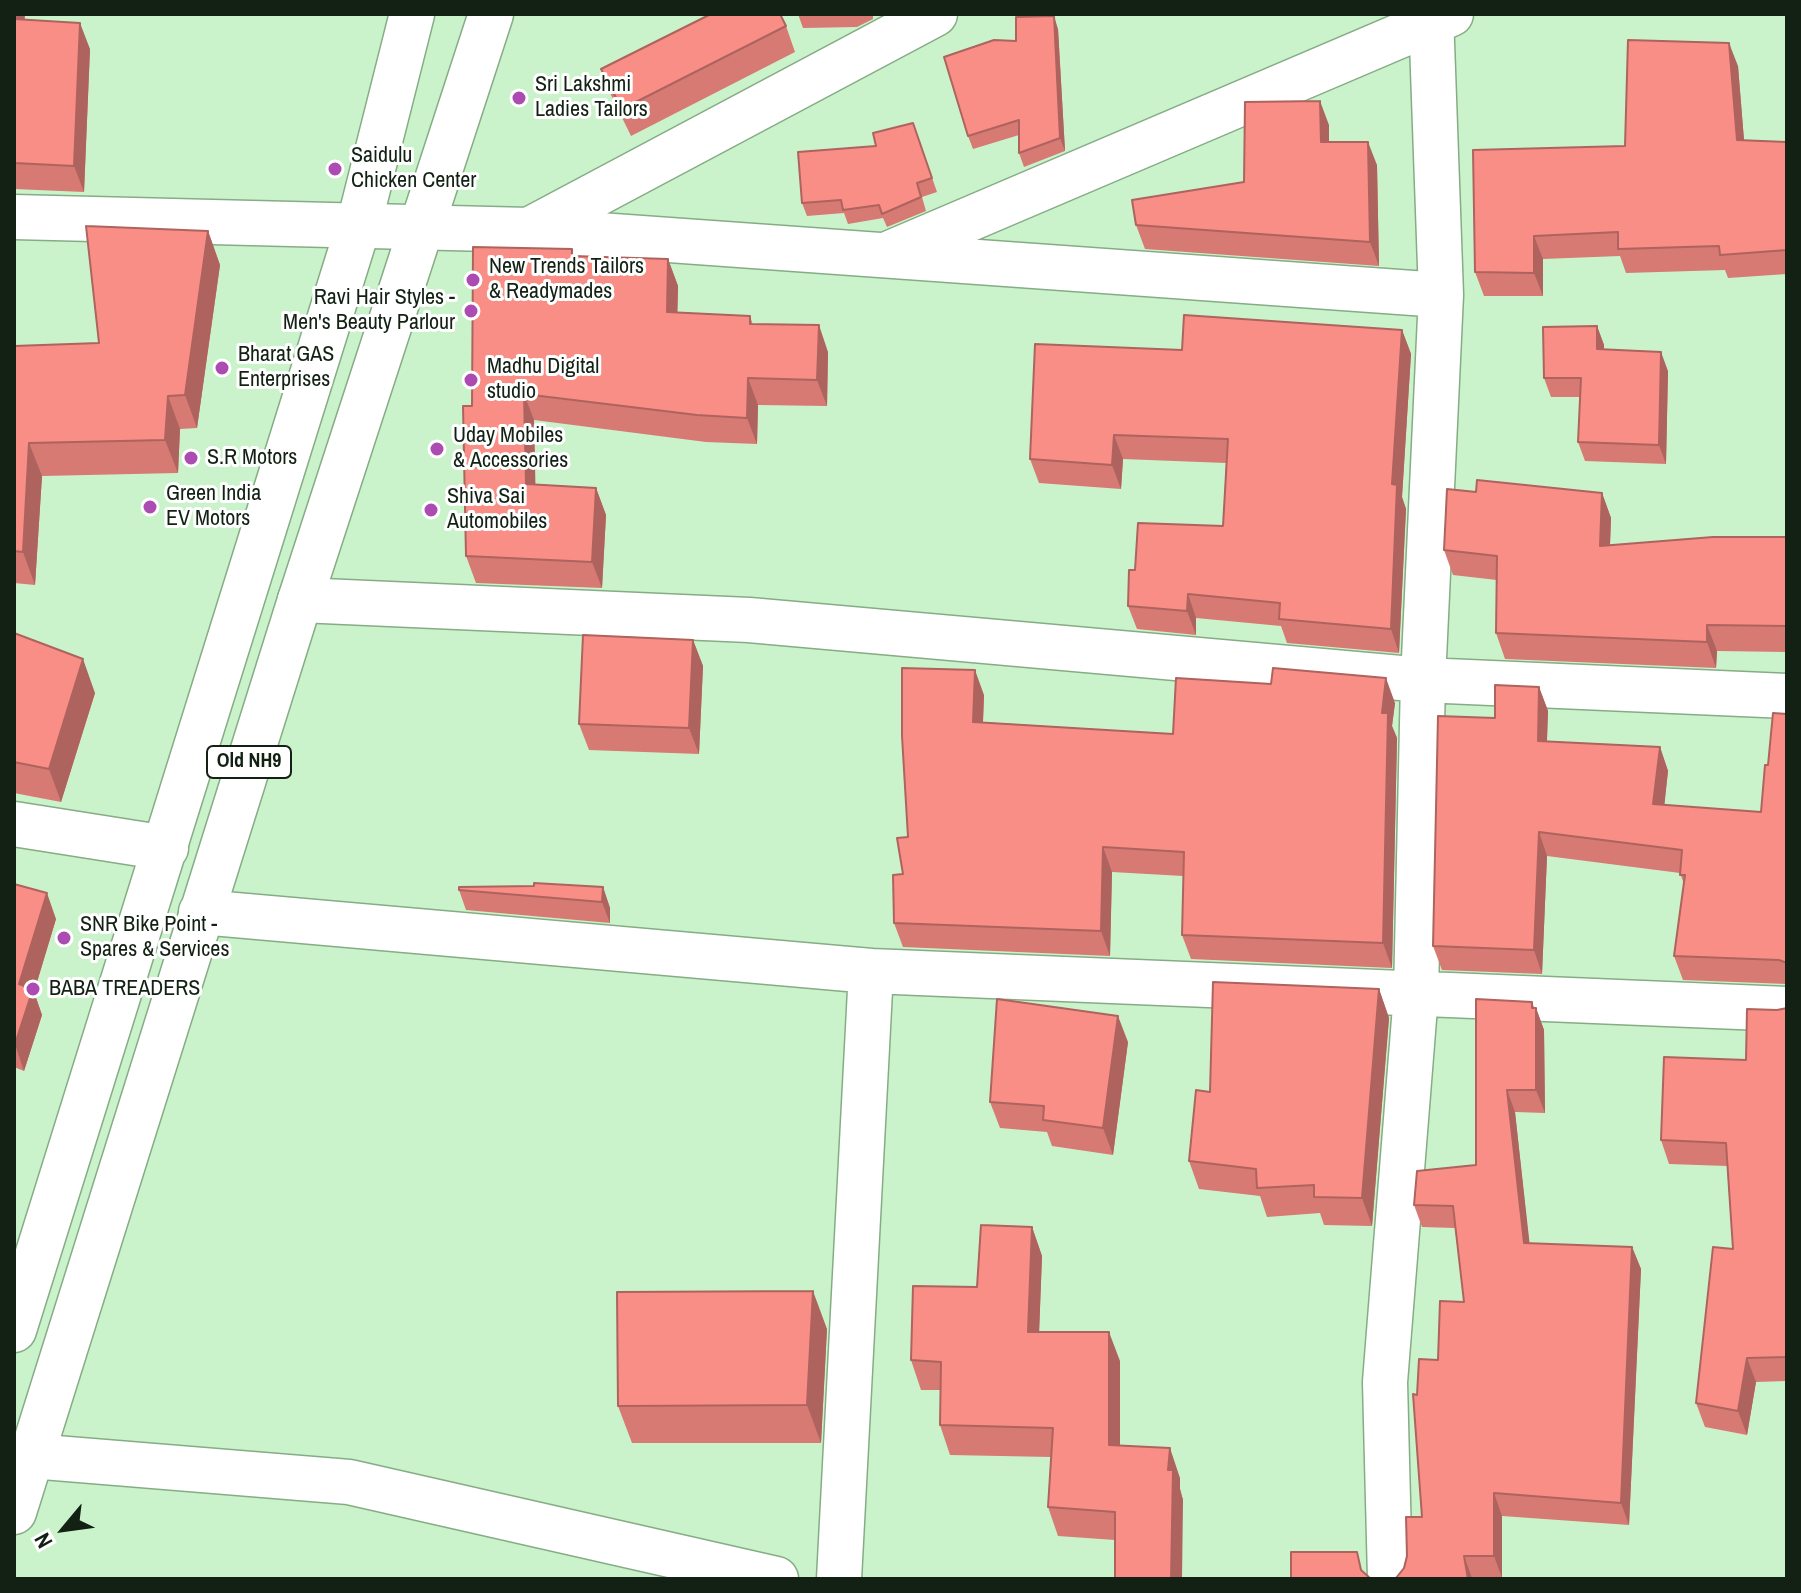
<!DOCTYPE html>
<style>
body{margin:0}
#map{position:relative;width:1801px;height:1593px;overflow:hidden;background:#cbf3cb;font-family:"Archivo Narrow",sans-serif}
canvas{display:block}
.frame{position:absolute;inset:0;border:16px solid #122113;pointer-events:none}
.north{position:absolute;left:24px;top:1489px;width:80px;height:80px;-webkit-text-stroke:6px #fff;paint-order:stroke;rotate:241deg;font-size:22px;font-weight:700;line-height:32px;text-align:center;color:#122113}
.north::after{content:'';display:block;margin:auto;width:28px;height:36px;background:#122113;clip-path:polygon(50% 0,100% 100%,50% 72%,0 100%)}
</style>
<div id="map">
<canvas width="1801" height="1593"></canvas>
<div class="frame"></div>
<div class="north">N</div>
</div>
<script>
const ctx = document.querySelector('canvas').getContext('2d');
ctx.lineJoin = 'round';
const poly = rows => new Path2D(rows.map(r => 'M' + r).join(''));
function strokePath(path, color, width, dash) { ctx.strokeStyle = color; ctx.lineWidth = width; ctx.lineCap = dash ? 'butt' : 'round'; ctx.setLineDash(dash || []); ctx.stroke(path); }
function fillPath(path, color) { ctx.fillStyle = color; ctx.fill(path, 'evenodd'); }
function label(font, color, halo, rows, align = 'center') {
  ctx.font = font + ' "Archivo Narrow",sans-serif'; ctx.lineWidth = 6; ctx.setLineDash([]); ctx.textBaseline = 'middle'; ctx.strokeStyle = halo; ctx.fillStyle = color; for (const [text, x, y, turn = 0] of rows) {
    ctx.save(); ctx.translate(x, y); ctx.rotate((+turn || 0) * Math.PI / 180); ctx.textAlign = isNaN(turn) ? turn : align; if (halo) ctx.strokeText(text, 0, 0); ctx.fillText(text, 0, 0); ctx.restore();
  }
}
const minor = poly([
 [14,217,529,230,935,14],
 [529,230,1441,295],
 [890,253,1451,14],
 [300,600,749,620,1423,680,1441,295,1431,14],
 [14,824,166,848],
 [201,912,871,971,839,1579],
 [871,971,1787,1009],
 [31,1456,349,1482,776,1579],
 [1390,1579,1385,1382,1416,994,1423,680,1787,696]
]);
const major = poly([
 [14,1330,359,224,412,14],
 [14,1512,300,600,491,14]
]);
strokePath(minor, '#86ac86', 47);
strokePath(major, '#86ac86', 47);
strokePath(minor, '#fff', 44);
strokePath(major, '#fff', 44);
fillPath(poly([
 [14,14,25,14,24,20,90,49,84,192,14,189],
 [798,14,873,14,873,19,857,27,803,28],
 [1171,14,1203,14,1203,16],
 [786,26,795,52,631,136,611,95,601,69],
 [1058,29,1065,151,1024,167,1019,153,1019,135,973,149,968,136,1016,41],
 [1738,66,1744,141,1787,142,1787,274,1728,278,1725,270,1626,273,1620,256,1543,259,1543,296,1484,296,1475,272,1625,146],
 [913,123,937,192,922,197,926,211,887,227,883,218,848,224,844,213,807,216,802,203,876,146],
 [1329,125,1329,142,1377,165,1379,266,1145,249,1136,225,1244,182],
 [208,231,220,265,197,428,180,429,178,473,42,476,35,585,14,583,14,346,99,343],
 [575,256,668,259,678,286,677,313,750,316,753,325,828,352,827,406,758,405,757,444,706,442,534,420,535,484,596,488,606,515,602,588,476,583,466,556,472,406],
 [1597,326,1604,345,1604,350,1668,371,1666,464,1585,461,1578,442,1580,397,1551,397,1544,378],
 [1402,330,1411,354,1402,497,1406,509,1399,653,1287,643,1281,626,1196,618,1196,635,1137,629,1128,606,1135,570,1223,526,1226,463,1123,459,1121,489,1039,483,1030,459,1182,350],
 [1476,492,1602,493,1611,518,1610,545,1787,537,1787,652,1717,651,1716,668,1505,659,1496,633,1497,580,1453,575,1444,550],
 [14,633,95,693,61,802,14,793],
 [693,640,703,666,699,754,589,750,579,724],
 [1539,687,1548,711,1547,741,1660,747,1668,771,1664,805,1761,812,1768,765,1787,714,1787,984,1683,980,1674,956,1684,884,1680,873,1547,856,1542,974,1442,970,1433,946,1495,718],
 [984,695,983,722,1173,734,1395,703,1392,726,1397,738,1392,968,1191,959,1182,935,1183,876,1112,872,1110,956,903,947,894,923,908,837],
 [14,884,56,919,34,992,42,1015,24,1071,14,1067],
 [603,887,610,908,610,923,466,910,459,890],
 [1379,989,1389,1018,1372,1226,1324,1225,1320,1213,1267,1217,1260,1196,1199,1189,1189,1161,1210,1092],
 [1534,1008,1536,1008,1544,1030,1545,1113,1515,1112,1529,1243,1632,1247,1641,1269,1629,1525,1502,1516,1502,1578,1396,1578,1404,1568,1422,1517,1417,1395,1438,1360,1464,1302,1455,1228,1422,1227,1414,1205,1476,1165],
 [1787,1008,1787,1381,1756,1382,1747,1435,1705,1427,1696,1403,1733,1249,1727,1166,1669,1164,1661,1140,1746,1060,1777,1010],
 [1128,1042,1113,1155,1052,1146,1047,1132,1000,1128,990,1102],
 [1032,1227,1042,1256,1039,1332,1120,1361,1120,1446,1180,1478,1180,1489,1183,1500,1115,1540,1058,1536,1048,1507,1051,1457,950,1455,940,1425,940,1390,921,1390,911,1360],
 [827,1329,821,1443,632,1443,618,1406]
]), '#d67a73');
fillPath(poly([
 [14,14,25,14,23,45,14,20],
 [1054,16,1058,29,1065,151,1060,138],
 [80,23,90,49,84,192,74,166],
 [1729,43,1738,66,1746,164,1737,140],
 [1320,101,1329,125,1329,166,1321,142],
 [1368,142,1377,165,1379,266,1370,242],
 [208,231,220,265,197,428,185,395],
 [1534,236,1543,259,1543,296,1534,273],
 [668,259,678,286,677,338,667,312],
 [819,325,828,352,827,406,817,380],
 [1597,326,1604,345,1604,368,1597,349],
 [1402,330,1411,354,1402,497,1406,509,1399,653,1391,629,1392,484],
 [1661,352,1668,371,1666,464,1659,445],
 [748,378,758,405,757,444,747,418],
 [524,394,534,420,536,510,526,484],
 [168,396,180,429,178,473,165,440],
 [1114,435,1123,459,1121,489,1112,465],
 [29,443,42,476,35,585,23,552],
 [596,488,606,515,602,588,592,562],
 [1602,493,1611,518,1609,571,1600,546],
 [1188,594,1196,618,1196,635,1187,611],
 [1707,625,1717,651,1716,668,1707,642],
 [693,640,703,666,699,754,689,728],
 [83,659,95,693,61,802,49,769],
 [975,670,984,695,982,746,973,722],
 [1386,678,1395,703,1392,726,1397,738,1392,968,1383,943,1382,713],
 [1539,687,1548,711,1546,765,1538,741],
 [1660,747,1668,771,1662,828,1653,804],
 [1539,832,1547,856,1542,974,1534,950],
 [1103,847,1112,872,1110,956,1101,931],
 [603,887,610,908,610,923,602,902],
 [47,893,56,919,34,992,42,1015,24,1071,15,1044,19,984],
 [1379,989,1389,1018,1372,1226,1362,1198],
 [1532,1002,1536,1013,1536,1008,1544,1030,1545,1113,1536,1090],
 [1118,1016,1128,1042,1113,1155,1103,1128],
 [1507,1090,1515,1112,1532,1265,1524,1243],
 [1032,1227,1042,1256,1038,1362,1028,1332],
 [1632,1247,1641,1269,1629,1525,1621,1503],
 [813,1291,827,1329,821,1443,807,1405],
 [1109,1332,1120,1361,1120,1474,1109,1445],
 [1747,1358,1756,1382,1747,1435,1738,1411],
 [1170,1448,1180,1478,1180,1489,1183,1500,1182,1579,1171,1579,1168,1470],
 [1494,1493,1502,1516,1502,1578,1494,1556],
 [1464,1556,1472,1578,1472,1579,1468,1579]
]), '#ae635e');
const building = poly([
 [711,14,780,14,786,26,622,109,601,69,711,14],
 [798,14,848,14,799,15,798,14],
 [1054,16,1060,138,1019,153,1019,120,968,136,944,57,994,40,1016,41,1016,17,1054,16],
 [14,19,80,23,74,166,14,163,14,19],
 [1628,40,1729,43,1737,140,1787,142,1787,250,1720,255,1719,246,1618,249,1618,232,1534,236,1534,273,1475,272,1473,150,1625,146,1628,40],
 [1320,101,1321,142,1368,142,1370,242,1136,225,1132,200,1244,182,1245,102,1320,101],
 [913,123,932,178,917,183,921,197,882,214,879,205,843,210,841,200,802,203,798,152,876,146,873,133,913,123],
 [86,226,208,231,185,395,168,396,165,440,29,443,23,552,14,551,14,346,99,343,86,226],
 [473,247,572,249,572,256,668,259,667,312,750,316,750,324,819,325,817,380,748,378,747,418,697,415,524,394,526,484,596,488,592,562,466,556,463,406,472,406,473,247],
 [1184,315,1402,330,1392,484,1397,485,1391,629,1279,619,1280,603,1188,594,1187,611,1128,606,1129,570,1135,570,1138,523,1223,526,1228,439,1114,435,1112,465,1030,459,1035,344,1182,350,1184,315],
 [1597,326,1597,349,1661,352,1659,445,1578,442,1581,378,1544,378,1543,327,1597,326],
 [1477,480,1602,493,1600,546,1713,537,1787,537,1787,626,1707,625,1707,642,1496,633,1497,556,1444,550,1447,489,1476,492,1477,480],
 [14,633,83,659,49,769,14,762,14,633],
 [583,635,693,640,689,728,579,724,583,635],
 [902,668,975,670,973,722,1173,734,1176,678,1271,684,1273,668,1386,678,1382,713,1388,713,1383,943,1182,935,1184,852,1103,847,1101,931,894,923,893,875,903,874,897,838,908,837,902,736,902,668],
 [1495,685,1539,687,1538,741,1660,747,1653,804,1761,812,1765,765,1768,765,1773,713,1787,714,1787,963,1779,960,1674,956,1685,875,1680,875,1682,850,1539,832,1534,950,1433,946,1438,716,1495,718,1495,685],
 [534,883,603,887,602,902,459,890,459,887,534,886,534,883],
 [14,884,47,893,19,984,33,989,15,1044,14,884],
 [1213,982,1379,989,1362,1198,1314,1197,1314,1185,1257,1188,1256,1169,1189,1161,1196,1090,1210,1092,1213,982],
 [997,999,1118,1016,1103,1128,1043,1120,1044,1106,990,1102,997,999],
 [1476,999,1532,1002,1532,1008,1536,1008,1536,1090,1507,1090,1524,1243,1632,1247,1621,1503,1494,1493,1494,1556,1464,1556,1468,1579,1391,1579,1396,1578,1404,1568,1407,1556,1406,1517,1422,1517,1413,1394,1417,1395,1419,1359,1438,1360,1440,1301,1464,1302,1453,1206,1414,1205,1417,1171,1476,1165,1476,999],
 [1787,1008,1787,1357,1747,1358,1738,1411,1696,1403,1713,1247,1733,1249,1726,1143,1661,1140,1664,1057,1746,1060,1747,1009,1777,1010,1787,1008],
 [981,1225,1032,1227,1028,1332,1109,1332,1109,1445,1170,1448,1168,1470,1173,1470,1171,1579,1115,1579,1115,1512,1048,1507,1053,1428,940,1425,941,1362,911,1360,913,1286,977,1287,981,1225],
 [813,1291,807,1405,618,1406,617,1292,813,1291],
 [1291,1552,1357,1552,1361,1570,1371,1579,1291,1579,1291,1552]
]);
fillPath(building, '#f98e86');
strokePath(building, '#ae635e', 2);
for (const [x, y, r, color] of [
 [519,98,8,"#ac4bb2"],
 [335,169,8,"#ac4bb2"],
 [473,280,8,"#ac4bb2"],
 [471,311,8,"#ac4bb2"],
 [222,368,8,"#ac4bb2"],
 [471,380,8,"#ac4bb2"],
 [437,449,8,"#ac4bb2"],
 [191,458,8,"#ac4bb2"],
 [150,507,8,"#ac4bb2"],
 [431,510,8,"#ac4bb2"],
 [64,938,8,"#ac4bb2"],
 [33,989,8,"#ac4bb2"]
]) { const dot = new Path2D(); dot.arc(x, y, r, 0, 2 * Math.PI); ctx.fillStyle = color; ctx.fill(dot); strokePath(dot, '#fff', 3); }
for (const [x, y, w] of [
 [249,762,84]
]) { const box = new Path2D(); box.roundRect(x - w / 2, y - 16, w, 32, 6); ctx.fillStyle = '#fff'; ctx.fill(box); strokePath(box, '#122113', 2); }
label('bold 20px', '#122113', null, [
 ["Old NH9",249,762]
]);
label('22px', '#122113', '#fff', [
 ["Sri Lakshmi",535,85],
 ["Ladies Tailors",535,110],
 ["Saidulu",351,156],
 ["Chicken Center",351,181],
 ["New Trends Tailors",489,267],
 ["& Readymades",489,292],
 ["Ravi Hair Styles -",455,298,"right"],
 ["Men's Beauty Parlour",455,323,"right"],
 ["Bharat GAS",238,355],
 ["Enterprises",238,380],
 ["Madhu Digital",487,367],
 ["studio",487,392],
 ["Uday Mobiles",453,436],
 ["& Accessories",453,461],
 ["S.R Motors",207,458],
 ["Green India",166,494],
 ["EV Motors",166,519],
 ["Shiva Sai",447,497],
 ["Automobiles",447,522],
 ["SNR Bike Point -",80,925],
 ["Spares & Services",80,950],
 ["BABA TREADERS",49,989]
], 'left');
</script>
